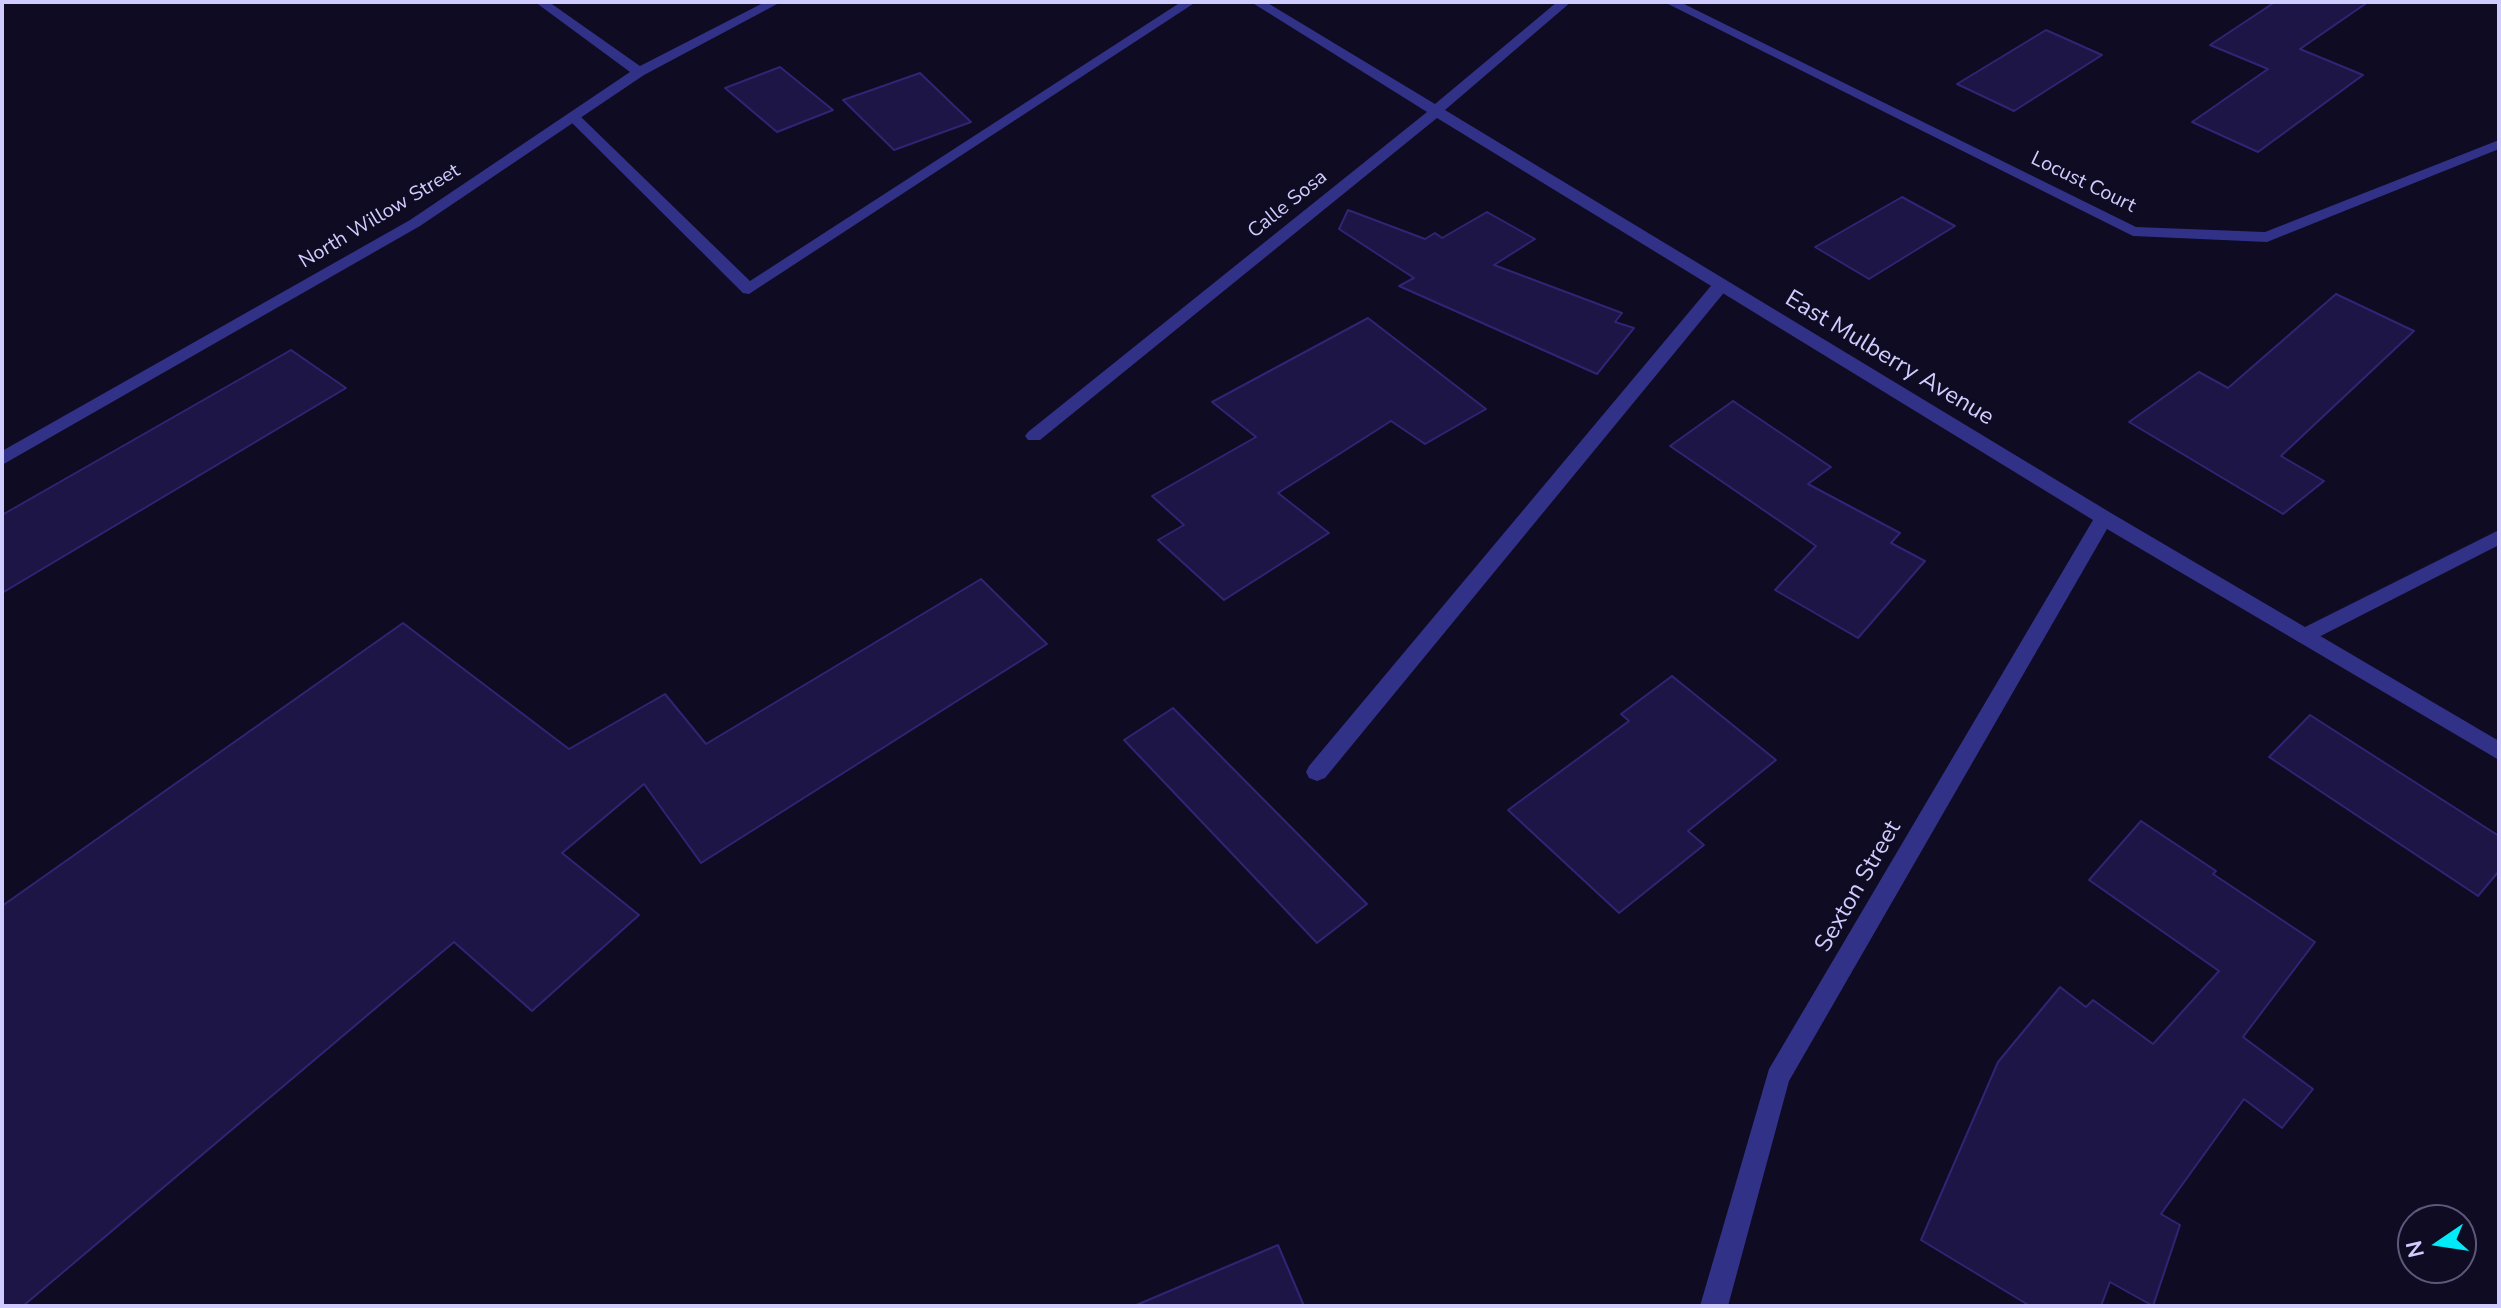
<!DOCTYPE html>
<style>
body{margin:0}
#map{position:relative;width:2501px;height:1308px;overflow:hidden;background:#0e0b22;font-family:"Nunito Sans",sans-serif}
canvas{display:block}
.frame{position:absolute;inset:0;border:4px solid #d0ccff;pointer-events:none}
.north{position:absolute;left:2397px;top:1204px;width:80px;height:80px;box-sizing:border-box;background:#0e0b22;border:2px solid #5c587a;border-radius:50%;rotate:257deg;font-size:22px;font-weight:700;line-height:32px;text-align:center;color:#d0ccff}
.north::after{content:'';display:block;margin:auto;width:28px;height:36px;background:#00eaf7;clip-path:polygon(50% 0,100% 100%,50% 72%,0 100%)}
</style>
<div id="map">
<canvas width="2501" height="1308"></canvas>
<div class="frame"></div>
<div class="north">N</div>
</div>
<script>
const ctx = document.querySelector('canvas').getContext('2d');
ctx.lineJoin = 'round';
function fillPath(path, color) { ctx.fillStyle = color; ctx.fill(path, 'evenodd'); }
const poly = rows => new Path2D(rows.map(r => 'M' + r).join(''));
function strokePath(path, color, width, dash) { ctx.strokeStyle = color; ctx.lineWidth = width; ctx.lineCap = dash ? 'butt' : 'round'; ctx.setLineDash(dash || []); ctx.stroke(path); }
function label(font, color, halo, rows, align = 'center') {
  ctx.font = font + ' "Nunito Sans",sans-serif'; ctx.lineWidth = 6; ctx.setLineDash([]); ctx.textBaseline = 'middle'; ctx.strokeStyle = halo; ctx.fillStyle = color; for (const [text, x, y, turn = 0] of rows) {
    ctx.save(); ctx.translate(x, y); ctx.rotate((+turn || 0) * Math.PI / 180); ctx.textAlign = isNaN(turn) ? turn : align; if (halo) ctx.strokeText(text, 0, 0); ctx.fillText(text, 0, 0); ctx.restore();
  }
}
const building = poly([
 [2275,2,2368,2,2300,49,2363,75,2258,152,2192,122,2268,69,2210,45,2275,2],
 [2046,30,2102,55,2014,111,1957,84,2046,30],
 [780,67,833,110,777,132,725,88,780,67],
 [920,73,971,122,894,150,843,100,920,73],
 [1902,197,1955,226,1869,279,1815,247,1902,197],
 [1348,210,1425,239,1435,233,1442,238,1487,212,1535,239,1494,265,1622,313,1615,322,1634,328,1597,374,1399,286,1414,278,1339,229,1348,210],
 [2336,294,2414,331,2281,456,2324,481,2283,514,2129,422,2199,372,2228,388,2336,294],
 [1368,318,1486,409,1425,444,1391,421,1278,493,1329,533,1224,600,1158,540,1184,525,1152,496,1256,437,1212,402,1368,318],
 [291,350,346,388,2,593,2,515,291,350],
 [1733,401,1831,467,1808,484,1900,533,1891,543,1925,561,1858,638,1775,590,1816,546,1670,446,1733,401],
 [981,579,1047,644,701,863,644,784,562,853,639,915,532,1011,454,942,23,1306,2,1306,2,906,403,623,569,749,665,694,706,744,981,579],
 [1672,676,1776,760,1688,831,1704,845,1619,913,1508,810,1629,721,1621,714,1672,676],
 [1173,708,1367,904,1317,943,1124,740,1173,708],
 [2310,715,2499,836,2499,871,2478,896,2269,757,2310,715],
 [2141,821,2216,871,2213,874,2315,942,2243,1037,2313,1089,2282,1128,2244,1099,2161,1214,2180,1225,2153,1306,2110,1282,2101,1306,2030,1306,1921,1240,1998,1062,2060,987,2086,1007,2093,1000,2153,1044,2219,971,2089,880,2141,821],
 [1278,1245,1304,1306,1134,1306,1278,1245]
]);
fillPath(building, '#1d1545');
strokePath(building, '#312474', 2);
fillPath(poly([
 [1181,2,1196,2,749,294,743,293,566,117,573,113,578,114,750,281,1181,2],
 [1721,280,1729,285,1727,289,1325,778,1317,781,1309,778,1306,772,1309,766,1715,281,1721,280],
 [2499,530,2499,545,2311,641,2304,644,2297,641,2294,636,2297,631,2499,530]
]), '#313187');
fillPath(poly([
 [535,2,549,2,640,66,765,2,781,2,644,75,420,226,2,465,2,451,410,220,630,72,535,2],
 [1251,2,1266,2,1435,104,1557,2,1571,2,1445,110,2111,513,2499,741,2499,760,2107,529,1789,1081,1728,1306,1700,1306,1769,1069,2093,520,1437,118,1040,440,1028,440,1025,436,1028,432,1427,112,1251,2],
 [1664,2,1680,2,2136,227,2265,232,2499,140,2499,149,2267,242,2133,236,1664,2]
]), '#313187');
label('20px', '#d0ccff', '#0e0b22', [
 ["Locust Court",2083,183,26],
 ["Calle Sosa",1288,205,-39],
 ["North Willow Street",380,217,-31]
]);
label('24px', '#d0ccff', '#0e0b22', [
 ["East Mulberry Avenue",1889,359,31],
 ["Sexton Street",1859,887,-60]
]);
</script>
